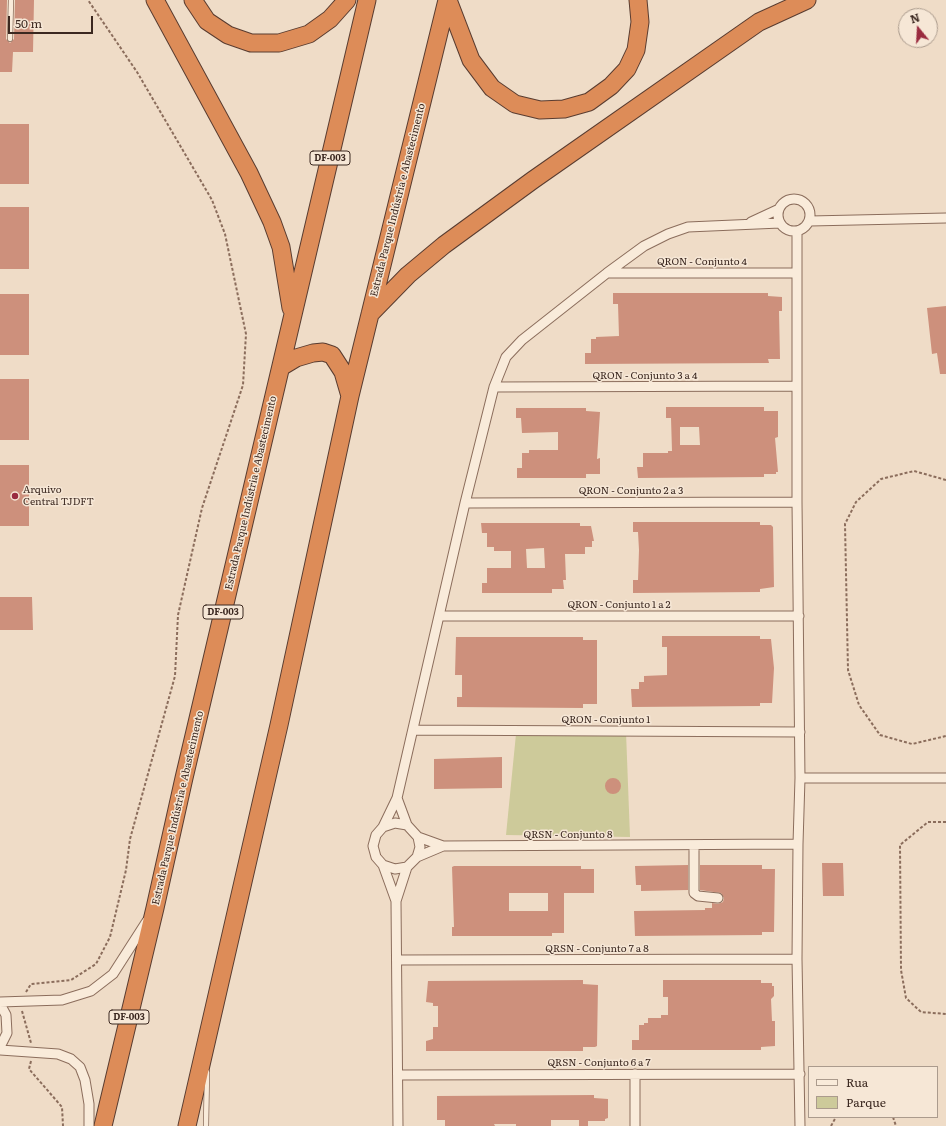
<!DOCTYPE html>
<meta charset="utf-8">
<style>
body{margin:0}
#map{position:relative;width:946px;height:1126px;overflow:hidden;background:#efdcc7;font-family:Literata,serif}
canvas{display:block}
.legend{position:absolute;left:808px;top:1066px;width:130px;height:52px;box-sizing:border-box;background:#f6e7d6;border:1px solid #ab9b8d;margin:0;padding:5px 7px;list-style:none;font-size:12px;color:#3b2820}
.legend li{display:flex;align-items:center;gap:8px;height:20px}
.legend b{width:20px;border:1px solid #ab9b8d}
.north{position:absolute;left:898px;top:8px;width:40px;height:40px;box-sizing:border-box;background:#f6e7d6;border:1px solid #ab9b8d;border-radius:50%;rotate:342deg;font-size:11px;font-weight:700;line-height:16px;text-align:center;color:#3b2820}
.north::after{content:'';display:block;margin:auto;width:14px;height:18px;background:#9a2b3f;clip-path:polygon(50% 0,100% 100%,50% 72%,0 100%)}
.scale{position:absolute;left:8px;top:16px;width:85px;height:18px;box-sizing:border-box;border:2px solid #3b2820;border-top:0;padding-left:5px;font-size:12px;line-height:14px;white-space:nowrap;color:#3b2820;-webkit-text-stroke:3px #f6e7d6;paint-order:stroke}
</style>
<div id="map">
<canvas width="946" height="1126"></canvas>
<ul class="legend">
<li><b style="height:5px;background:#f9ebda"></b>Rua</li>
<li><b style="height:11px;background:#cdca9a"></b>Parque</li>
</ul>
<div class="north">N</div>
<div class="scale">50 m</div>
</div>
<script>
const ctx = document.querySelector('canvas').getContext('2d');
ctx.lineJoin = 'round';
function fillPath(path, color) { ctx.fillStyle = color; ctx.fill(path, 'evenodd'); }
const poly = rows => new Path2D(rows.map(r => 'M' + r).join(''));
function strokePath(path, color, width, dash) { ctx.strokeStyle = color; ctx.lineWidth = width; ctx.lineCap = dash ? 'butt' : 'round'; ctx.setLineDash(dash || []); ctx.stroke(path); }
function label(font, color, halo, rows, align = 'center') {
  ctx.font = font + ' Literata,serif'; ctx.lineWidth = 3; ctx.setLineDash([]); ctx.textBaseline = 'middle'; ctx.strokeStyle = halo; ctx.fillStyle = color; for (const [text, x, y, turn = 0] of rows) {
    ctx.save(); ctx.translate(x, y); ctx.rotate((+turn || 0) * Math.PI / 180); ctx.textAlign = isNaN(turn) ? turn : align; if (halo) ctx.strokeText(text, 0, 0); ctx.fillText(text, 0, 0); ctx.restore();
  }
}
fillPath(poly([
 [626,732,630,837,506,835,516,734]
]), '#cdca9a');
fillPath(poly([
 [0,0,7,0,6,39,10,43,14,39,15,0,34,0,33,52,13,52,12,72,0,72],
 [0,124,29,124,29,184,0,184],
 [0,207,29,207,29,269,0,269],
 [613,293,768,293,768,296,782,297,782,311,779,311,780,359,768,359,769,363,585,364,585,353,591,353,591,339,596,339,596,337,619,336,618,304,613,304],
 [0,294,29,294,29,355,0,355],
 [946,306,946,374,940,374,937,353,932,354,927,308],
 [0,379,29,379,29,440,0,440],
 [666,407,764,407,764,411,778,411,778,437,775,438,778,472,776,472,776,474,764,474,764,477,638,478,637,467,643,467,643,453,668,453,668,451,672,451,671,418,666,418],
 [680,427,699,427,700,445,680,445],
 [516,408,586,408,586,411,600,412,597,459,600,458,600,474,586,474,586,478,517,478,517,468,522,468,522,453,529,453,529,450,558,450,558,432,522,433,521,418,516,418],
 [0,465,29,465,29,526,0,526],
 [633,522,760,522,760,525,771,525,773,527,774,587,760,589,760,592,633,593,633,580,638,580,639,550,638,532,633,532],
 [481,523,580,523,580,526,591,526,594,541,592,541,592,547,585,547,585,554,565,554,566,580,563,580,564,589,552,589,552,593,482,593,482,583,487,583,487,568,511,568,511,551,494,551,494,547,487,547,487,533,482,533],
 [544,548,545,568,527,568,526,549],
 [0,597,32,597,33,630,0,630],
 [662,636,760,636,760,639,771,639,774,668,772,703,760,703,760,706,632,707,631,689,639,689,639,682,644,682,644,676,667,675,667,647,662,647],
 [456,637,583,637,583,640,597,640,597,704,583,704,583,708,457,707,457,697,462,697,462,675,455,675],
 [502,757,502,788,434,789,434,759],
 '605 786a8 8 0 1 1 16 0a8 8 0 1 1-16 0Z',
 [822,863,843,863,844,896,823,896],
 [688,865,688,890,641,891,641,885,636,885,635,866],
 [700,865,762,865,762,869,775,869,774,932,762,932,762,935,635,936,634,911,705,910,705,908,712,908,712,903,718,904,723,902,724,898,721,893,700,890],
 [454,866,581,866,581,869,594,869,594,893,564,893,564,933,552,933,552,936,452,936,452,927,454,927,452,867],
 [509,893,548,893,548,911,509,911],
 [583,980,583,984,598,985,597,1046,595,1047,583,1047,583,1051,426,1051,426,1041,433,1039,433,1027,438,1027,438,1006,433,1006,433,1003,426,1002,428,981],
 [663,980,761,980,761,983,772,983,772,986,774,986,774,996,771,999,772,1021,775,1021,775,1046,761,1047,761,1050,632,1050,632,1040,639,1040,639,1025,644,1025,644,1023,648,1023,648,1018,661,1018,661,1015,668,1015,668,997,663,997],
 [594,1095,594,1098,608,1099,608,1118,605,1119,605,1121,588,1121,588,1126,579,1126,579,1120,551,1120,551,1126,516,1126,516,1124,494,1124,495,1126,445,1126,445,1120,437,1120,437,1096]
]), '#cd907c');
const lane = poly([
 [10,39,11,0],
 [206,1126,207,1072]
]);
const street = poly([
 '778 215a16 16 0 1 1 32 0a16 16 0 1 1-32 0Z',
 [810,221,946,218],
 [751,222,779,209],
 [797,231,797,502,800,778,798,844,797,959,800,1126],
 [607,273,796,273],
 [494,387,797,386],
 [465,503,797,502],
 [439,616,799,616],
 [413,730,800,732],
 [800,778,946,778],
 [397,798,407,825],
 [383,827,395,823,407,825,418,837,420,847,417,857,407,867,395,869,383,865,376,857,373,846,376,835,383,827,397,798,465,503,494,387,506,357,522,340,607,273,644,246,668,234,688,227,780,223],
 [418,837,443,846],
 [694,845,694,893,698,896,718,898],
 [417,857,443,846,798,844],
 [383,865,396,901,398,1126],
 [396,901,407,867],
 [397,960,797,959],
 [0,1002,62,1000,91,991,113,974,147,921],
 [0,1004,6,1015,7,1033,0,1047],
 [0,1050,58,1054,71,1059,80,1067,85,1080,89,1104,89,1126],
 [398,1075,800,1074],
 [635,1126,635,1074]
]);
const highway = poly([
 [155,0,249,173,272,222,281,247,291,308],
 [193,0,207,21,228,35,251,43,279,43,309,34,330,19,347,0],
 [448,0,471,60,492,88,515,104,540,110,564,109,589,102,611,86,627,69,636,50,640,22,638,0],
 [370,314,408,275,444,245,533,180,759,22,807,0],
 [281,367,296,358,313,353,323,352,332,355,343,372,350,396],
 [103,1126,155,908,184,778,367,0],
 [187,1126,279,725,350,396,447,0]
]);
strokePath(lane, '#8b6d5c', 6);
strokePath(street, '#8b6d5c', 11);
strokePath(highway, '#593c30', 19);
strokePath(poly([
 [946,480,914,471,881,479,856,502,845,524,848,670,859,705,880,735,912,744,946,736],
 [946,822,928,822,900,845,901,970,906,998,921,1012,946,1014],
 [26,992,31,984,71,980,96,964,110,937,126,870,130,839,175,676,178,615,202,508,243,385,246,334,225,234,212,200,137,72,88,0],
 [22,1011,31,1043],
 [31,1061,29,1069,62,1107,63,1126],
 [893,1117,896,1126],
 [831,1126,836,1117]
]), '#8b6d5c', 2, [3, 2]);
strokePath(lane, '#f9ebda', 4.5);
strokePath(street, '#f9ebda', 9);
strokePath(highway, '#dd8c58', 17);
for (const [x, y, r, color] of [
 [15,496,4,"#9a2b3f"]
]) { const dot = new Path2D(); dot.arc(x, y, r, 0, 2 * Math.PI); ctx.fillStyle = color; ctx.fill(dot); strokePath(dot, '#f6e7d6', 1.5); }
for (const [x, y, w] of [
 [330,158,40],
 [223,612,40],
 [129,1017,40]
]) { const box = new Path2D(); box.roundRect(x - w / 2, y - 7, w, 14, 3); ctx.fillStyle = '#f6e7d6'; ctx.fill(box); strokePath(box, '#3b2820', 1); }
label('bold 9px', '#3b2820', null, [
 ["DF-003",330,158],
 ["DF-003",223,612],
 ["DF-003",129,1017]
]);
label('10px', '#3b2820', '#f6e7d6', [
 ["Estrada Parque Indústria e Abastecimento",398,200,-76],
 ["QRON - Conjunto 4",702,262],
 ["QRON - Conjunto 3 a 4",645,376],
 ["QRON - Conjunto 2 a 3",631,491],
 ["Estrada Parque Indústria e Abastecimento",251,493,-77],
 ["QRON - Conjunto 1 a 2",619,605],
 ["QRON - Conjunto 1",606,720],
 ["Estrada Parque Indústria e Abastecimento",178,808,-77],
 ["QRSN - Conjunto 8",568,835],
 ["QRSN - Conjunto 7 a 8",597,949],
 ["QRSN - Conjunto 6 a 7",599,1063]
]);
label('10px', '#3b2820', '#f6e7d6', [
 ["Arquivo",23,490],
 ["Central TJDFT",23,502]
], 'left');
</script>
